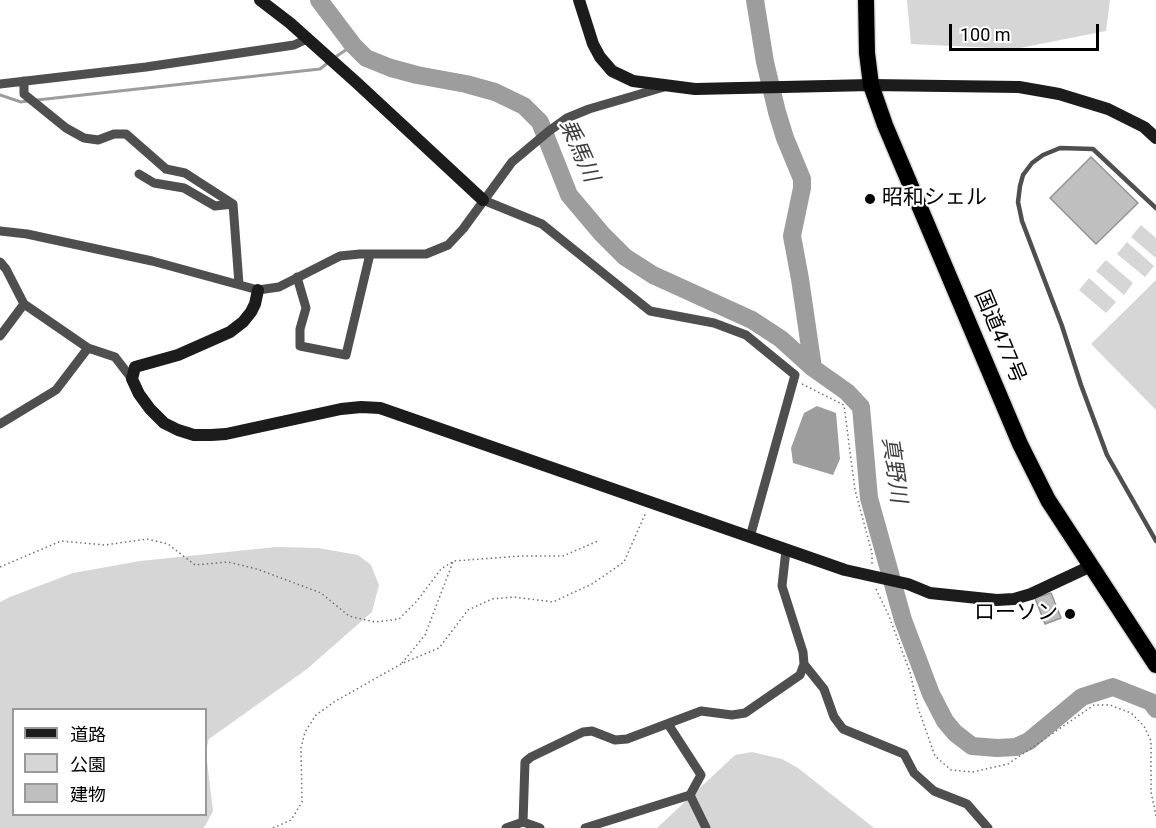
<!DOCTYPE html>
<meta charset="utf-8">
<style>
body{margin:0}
#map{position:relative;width:1156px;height:828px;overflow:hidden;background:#fff;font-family:Roboto,"Noto Sans JP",sans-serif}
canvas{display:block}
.legend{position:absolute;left:12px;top:708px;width:195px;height:108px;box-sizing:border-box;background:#fff;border:2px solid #999;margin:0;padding:8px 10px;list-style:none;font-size:18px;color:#000}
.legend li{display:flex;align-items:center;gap:12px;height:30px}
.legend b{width:30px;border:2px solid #999}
.scale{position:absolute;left:949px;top:24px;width:150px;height:27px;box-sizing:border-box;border:3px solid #000;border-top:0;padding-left:8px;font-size:18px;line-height:21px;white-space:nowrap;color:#000;-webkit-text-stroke:4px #fff;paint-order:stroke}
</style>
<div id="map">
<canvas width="1156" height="828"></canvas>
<ul class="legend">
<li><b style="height:8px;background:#1c1c1c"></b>道路</li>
<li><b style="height:16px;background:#d6d6d6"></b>公園</li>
<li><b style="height:16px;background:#bfbfbf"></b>建物</li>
</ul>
<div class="scale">100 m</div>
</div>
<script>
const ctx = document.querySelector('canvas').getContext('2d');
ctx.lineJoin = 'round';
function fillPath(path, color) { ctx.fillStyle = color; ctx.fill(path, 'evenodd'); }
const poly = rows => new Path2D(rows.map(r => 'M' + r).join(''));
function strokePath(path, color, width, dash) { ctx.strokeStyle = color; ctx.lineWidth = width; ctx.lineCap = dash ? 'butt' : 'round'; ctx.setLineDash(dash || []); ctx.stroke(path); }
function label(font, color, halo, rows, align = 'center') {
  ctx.font = font + ' Roboto,"Noto Sans JP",sans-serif'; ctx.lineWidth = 4.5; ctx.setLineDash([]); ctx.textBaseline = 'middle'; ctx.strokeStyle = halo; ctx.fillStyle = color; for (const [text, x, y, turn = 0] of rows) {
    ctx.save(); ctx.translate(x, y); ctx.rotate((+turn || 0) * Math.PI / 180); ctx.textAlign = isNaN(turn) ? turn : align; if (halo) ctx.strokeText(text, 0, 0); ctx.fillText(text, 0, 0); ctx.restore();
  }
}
fillPath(poly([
 [907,0,1110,0,1106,31,1015,49,911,44],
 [1141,225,1156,238,1156,258,1131,237],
 [1127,242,1154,266,1145,277,1117,254],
 [1106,260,1133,283,1124,295,1096,271],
 [1089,278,1116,302,1106,313,1079,290],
 [1156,280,1156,410,1091,344],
 [276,547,318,548,358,555,371,565,379,585,372,612,307,669,209,739,206,749,206,710,14,710,14,814,206,814,206,753,213,811,205,826,203,828,0,828,0,602,10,597,73,573,140,561],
 [752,752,782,759,798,768,874,828,657,828,735,755]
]), '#d6d6d6');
fillPath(poly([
 [817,406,836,413,840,459,833,475,793,463,791,448,804,413]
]), '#9d9d9d');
strokePath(poly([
 [334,58,353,45],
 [0,95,21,102,27,101],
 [37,100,320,69,329,62]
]), '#9d9d9d', 3);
strokePath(poly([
 [319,0,353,45,366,58,391,68,417,75,466,84,495,92,524,106,540,122,569,195,602,234,625,257,653,275,752,320,781,339,813,368,847,392,861,407,869,498,903,620,931,694,945,721,955,733,972,746,997,748,1016,747,1029,741,1082,697,1113,687,1151,702,1156,709],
 [755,0,765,62,777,112,785,138,802,179,802,188,792,236,800,279,813,368]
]), '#9d9d9d', 18);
const building = poly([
 [1091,157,1138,203,1096,244,1050,198,1091,157],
 [1051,593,1061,618,1045,624,1035,598,1051,593]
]);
fillPath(building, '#bfbfbf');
strokePath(building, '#939393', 1.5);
const highway = poly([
 [866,0,867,53,871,85,885,125,1020,444,1048,500,1156,665]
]);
strokePath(highway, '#dbdbdb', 19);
strokePath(poly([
 [802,384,844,405,855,490,872,553,872,564],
 [0,567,61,541,105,545,147,539,168,544,195,565,228,562,257,569,321,593,349,616,375,622,399,619,417,601,441,569,454,561,521,556,563,556,598,541],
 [876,589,889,616,910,672,918,708,935,756,951,770,973,772,1008,764,1094,705,1110,705,1131,713,1144,726,1151,741,1151,792,1156,816],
 [402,663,425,635,453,562],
 [273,828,291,820,302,802,301,748,305,732,316,715,334,702,401,664,439,648,468,610,492,599,514,597,553,602,592,584,624,562,646,512]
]), '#717171', 1.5, [1.5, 3]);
strokePath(poly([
 [1156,208,1093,149,1060,148,1043,155,1032,163,1023,175,1020,186,1018,202,1022,221,1062,326,1081,385,1107,455,1156,541]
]), '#4f4f4f', 4.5);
strokePath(poly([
 [24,81,24,94,66,128,84,138,98,140,114,134,126,134,166,169,185,173,233,204,239,284],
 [0,84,146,67,294,45,307,39],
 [139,174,154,183,184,188,215,206,233,204],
 [483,200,542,224,650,311,714,323,746,335,795,375,750,537],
 [0,231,27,234,152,261,258,290,279,287,340,256,360,254,426,254,448,245,463,229,512,162,549,131,567,118,589,109,664,87],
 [0,262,6,269,24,304,88,348,115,357,132,379],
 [297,277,306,308,300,329,300,346,346,355,370,254],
 [0,336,24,304],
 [0,424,56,390,88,348],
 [804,664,824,689,834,717,843,729,904,754,914,773,934,791,967,804,988,828],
 [690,795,706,828],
 [523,822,525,762,531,757,583,732,592,731,615,740,627,739,701,711,732,715,745,713,800,675,804,664,803,652,782,586,786,550],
 [506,828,523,822,540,828],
 [585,828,690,795,701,775,668,724]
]), '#4f4f4f', 9);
strokePath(poly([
 [260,0,290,23,357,83,483,200],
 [579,0,593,44,600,57,612,71,633,81,695,89,871,85,1019,87,1059,94,1108,109,1144,127,1156,138],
 [258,290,255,304,251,312,243,322,230,332,178,355,135,367,132,379,139,394,150,409,164,423,178,430,194,435,211,435,226,434,341,409,361,407,380,408,845,570,908,584,930,593,997,600,1014,599,1031,594,1091,566]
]), '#1c1c1c', 12);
strokePath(highway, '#000', 16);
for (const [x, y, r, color] of [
 [870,199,6,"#000"],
 [1070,614,6,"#000"]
]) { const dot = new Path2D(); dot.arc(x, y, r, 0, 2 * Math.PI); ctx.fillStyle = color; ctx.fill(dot); strokePath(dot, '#fff', 2); }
label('21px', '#000', '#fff', [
 ["昭和シェル",882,199],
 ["ローソン",1058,614,"right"]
], 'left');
label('21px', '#000', '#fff', [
 ["国道477号",999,337,67]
]);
label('italic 22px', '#3e3e3e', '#fff', [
 ["乗馬川",578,151,66],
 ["真野川",893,470,82]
]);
</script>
